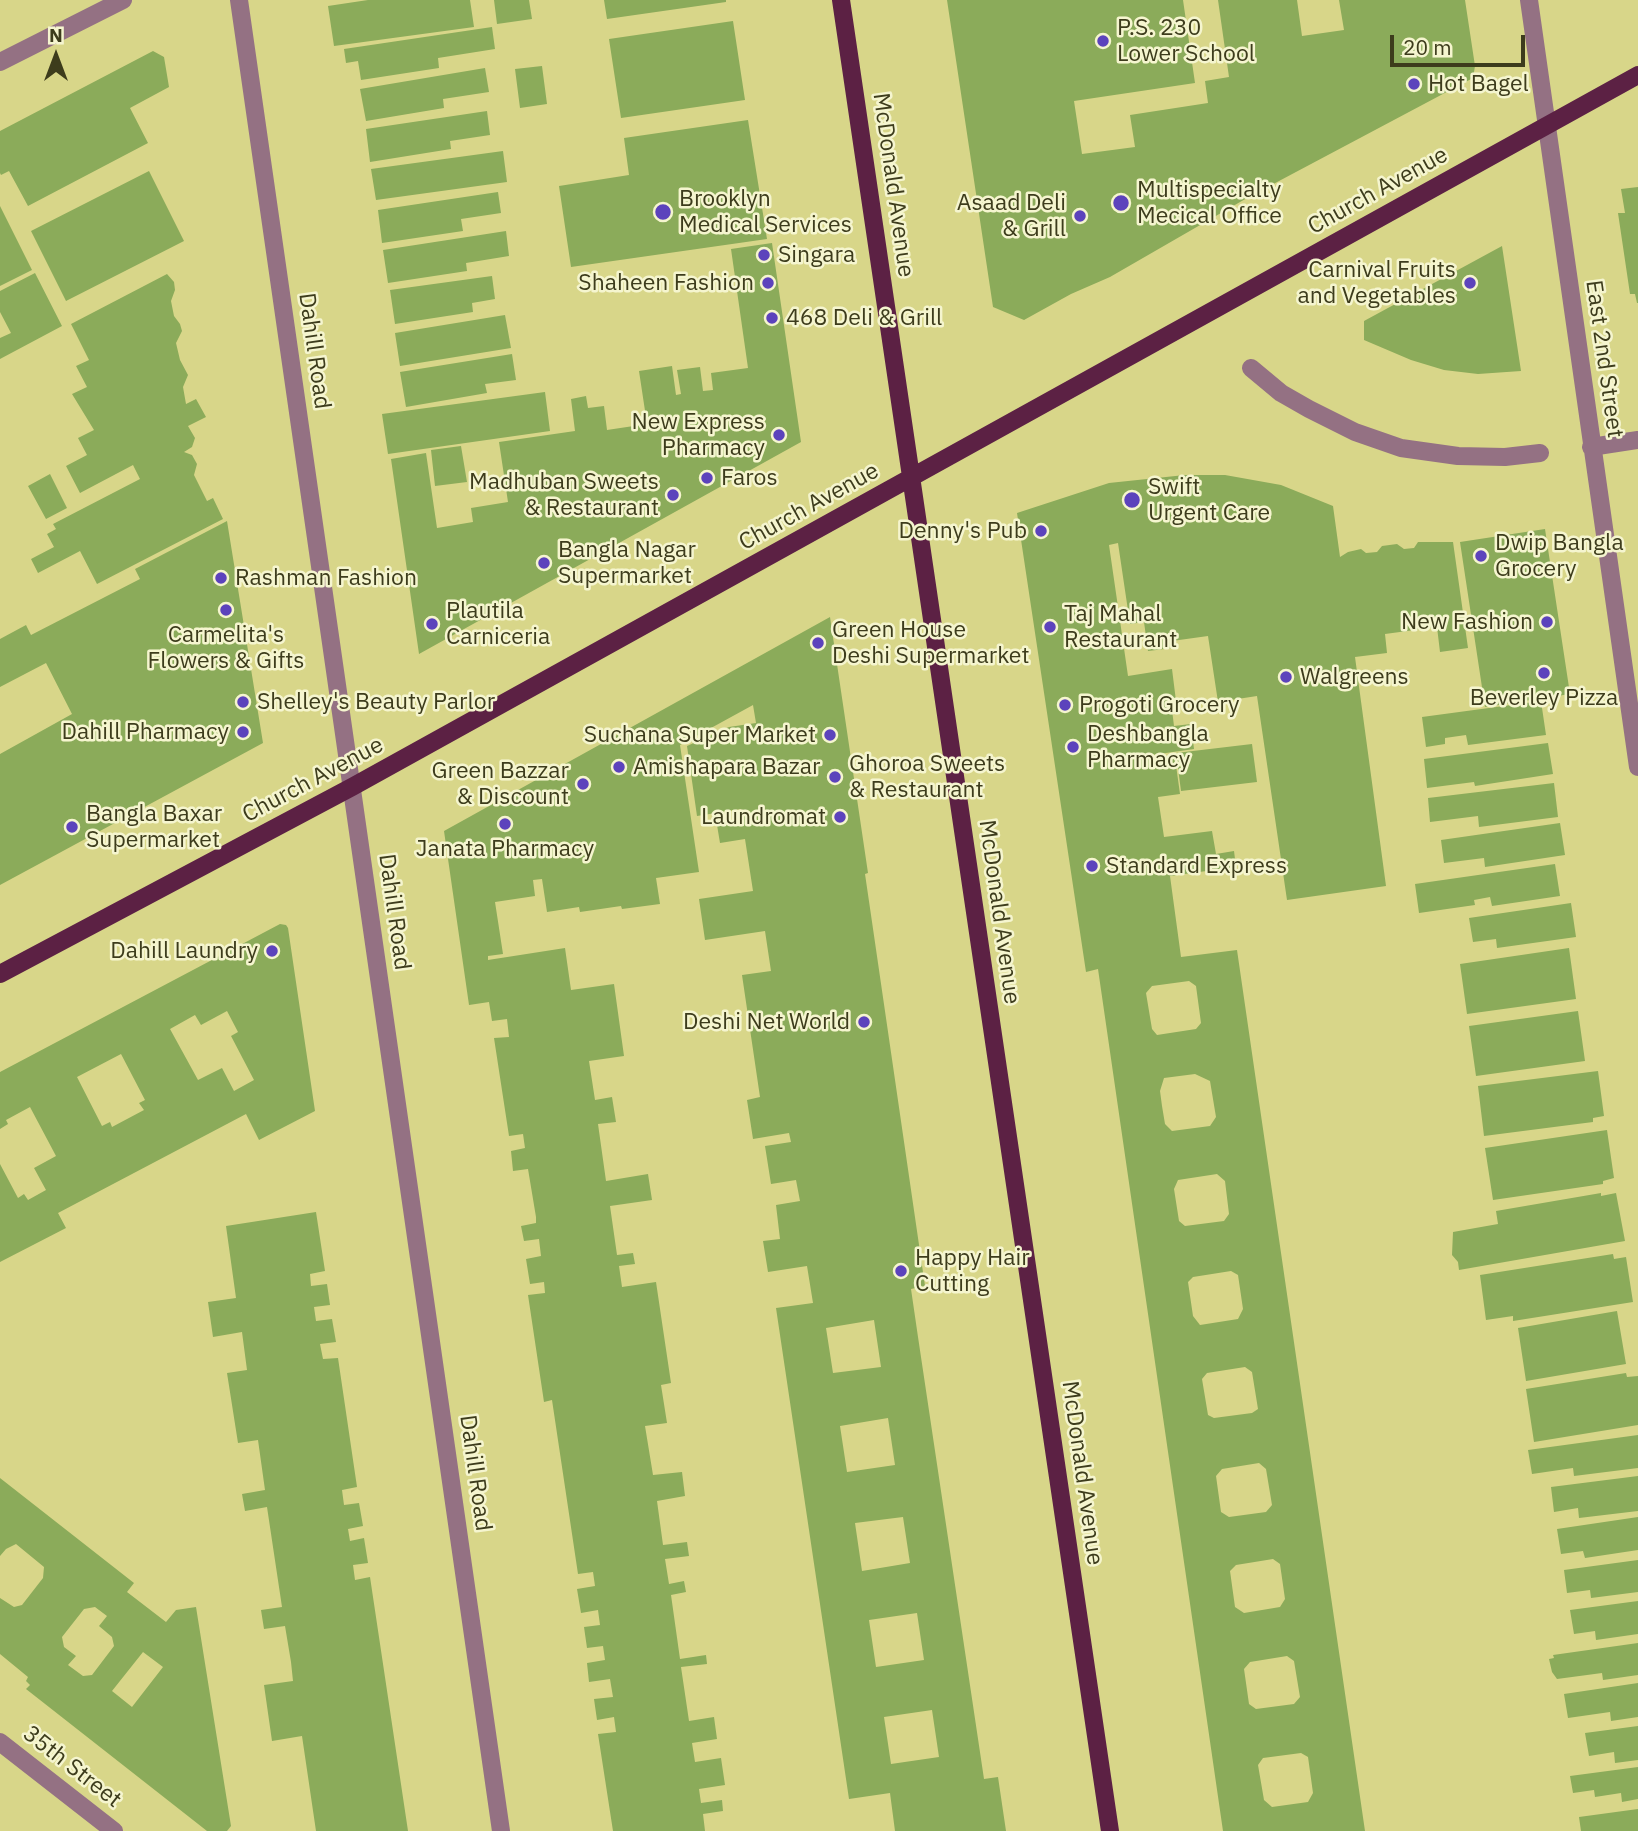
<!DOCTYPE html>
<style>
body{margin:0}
#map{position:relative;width:1638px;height:1831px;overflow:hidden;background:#d8d689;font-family:"IBM Plex Sans",sans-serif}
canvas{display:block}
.north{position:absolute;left:21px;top:21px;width:70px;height:70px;-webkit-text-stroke:5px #f5f5cf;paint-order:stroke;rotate:0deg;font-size:19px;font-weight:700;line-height:28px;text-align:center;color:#3d3c1c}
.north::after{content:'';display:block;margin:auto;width:24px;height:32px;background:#3d3c1c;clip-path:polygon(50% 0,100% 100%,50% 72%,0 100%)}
.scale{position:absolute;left:1390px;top:35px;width:135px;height:32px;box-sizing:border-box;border:4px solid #3d3c1c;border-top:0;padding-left:9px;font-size:21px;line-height:24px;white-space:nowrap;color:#3d3c1c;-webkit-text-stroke:5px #f5f5cf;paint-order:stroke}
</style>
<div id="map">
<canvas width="1638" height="1831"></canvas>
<div class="north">N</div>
<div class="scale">20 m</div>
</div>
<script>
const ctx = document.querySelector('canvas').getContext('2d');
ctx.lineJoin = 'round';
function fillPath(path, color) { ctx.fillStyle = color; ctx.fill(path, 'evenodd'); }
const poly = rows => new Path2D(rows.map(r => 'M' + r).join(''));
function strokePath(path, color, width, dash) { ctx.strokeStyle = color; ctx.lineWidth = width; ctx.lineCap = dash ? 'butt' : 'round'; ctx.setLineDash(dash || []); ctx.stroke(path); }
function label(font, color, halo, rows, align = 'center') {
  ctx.font = font + ' "IBM Plex Sans",sans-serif'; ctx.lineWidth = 5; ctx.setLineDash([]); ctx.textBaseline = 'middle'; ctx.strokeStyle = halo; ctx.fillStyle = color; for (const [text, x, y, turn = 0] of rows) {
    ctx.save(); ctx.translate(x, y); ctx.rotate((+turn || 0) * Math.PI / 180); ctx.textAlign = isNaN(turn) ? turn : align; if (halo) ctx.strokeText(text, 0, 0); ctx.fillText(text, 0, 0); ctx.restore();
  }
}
fillPath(poly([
 [368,0,470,0,474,27,334,46,328,6],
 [494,0,529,0,532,19,497,24],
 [604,0,726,0,726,2,607,19],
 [947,0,1183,0,1195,83,1074,101,1082,154,1135,147,1130,115,1208,103,1205,81,1229,77,1218,0,1297,0,1302,36,1344,30,1339,0,1465,0,1475,66,1473,78,1247,198,1110,277,1071,294,1024,320,993,307],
 [733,21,745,100,621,118,609,39],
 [492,27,495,49,438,58,439,68,361,80,358,61,346,63,344,49],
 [153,51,164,57,169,87,130,108,148,143,28,206,9,171,1,175,0,173,0,131],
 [542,66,547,104,520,108,515,69],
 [485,68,489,92,443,99,444,108,366,121,360,89],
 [487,111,490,135,450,141,451,149,370,162,366,129],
 [748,120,767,239,571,267,559,186,629,175,624,138],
 [503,151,507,182,376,200,371,169],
 [149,171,184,241,66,301,31,231],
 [1638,187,1638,303,1637,303,1635,294,1630,294,1618,213,1625,213,1621,189],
 [498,192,501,213,461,219,463,231,382,243,378,210],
 [0,206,32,270,0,286],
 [506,231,509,256,466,263,467,271,388,283,383,250],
 [772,243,801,442,419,654,391,459,426,453,437,528,473,522,471,508,508,502,499,442,575,431,571,399,586,396,588,408,604,406,607,430,647,424,639,371,672,366,676,395,681,394,677,370,700,367,703,391,713,390,711,373,748,368,731,249],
 [1502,246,1521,371,1478,374,1444,370,1411,360,1364,340,1364,321],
 [35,273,62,326,0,359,0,338,11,333,0,312,0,291],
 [167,274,174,282,175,290,171,301,174,316,180,324,182,331,176,343,180,360,188,375,183,387,186,404,196,399,206,417,188,426,195,438,192,447,184,452,192,455,197,464,194,475,207,501,213,498,223,519,97,584,80,551,38,573,31,559,54,547,47,534,56,529,53,524,140,479,133,465,80,493,66,466,87,455,78,438,94,430,72,394,87,387,76,366,89,360,71,324],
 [492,276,495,299,472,303,473,312,395,324,390,290],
 [505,315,511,348,400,366,395,333],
 [512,354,516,380,485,384,487,393,406,407,400,372],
 [545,392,550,431,388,454,382,414],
 [461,446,467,482,435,486,431,450],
 [50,474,67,508,46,519,28,486],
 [1185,475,1225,475,1281,485,1333,506,1340,557,1348,552,1361,549,1366,553,1377,552,1382,546,1397,544,1404,549,1414,548,1418,542,1453,542,1468,648,1440,652,1437,627,1385,634,1387,653,1355,657,1386,886,1287,900,1257,696,1218,702,1208,636,1172,641,1173,648,1148,651,1144,622,1130,624,1118,543,1109,545,1128,676,1172,669,1177,709,1172,710,1174,726,1191,724,1194,749,1152,755,1153,761,1175,758,1180,794,1158,797,1164,837,1212,831,1216,854,1234,851,1236,867,1170,876,1181,957,1237,950,1365,1831,1223,1831,1098,969,1086,972,1017,513,1109,483],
 [1189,981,1196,986,1201,1023,1196,1029,1157,1035,1152,1029,1146,993,1152,986],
 [1195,1074,1210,1081,1216,1117,1210,1126,1172,1131,1165,1124,1162,1106,1160,1091,1164,1078],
 [1217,1174,1225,1181,1229,1214,1224,1221,1185,1226,1179,1221,1174,1189,1178,1180],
 [1231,1271,1238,1275,1243,1309,1238,1319,1200,1325,1193,1316,1188,1282,1193,1277],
 [1245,1367,1252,1372,1258,1409,1252,1413,1214,1418,1208,1415,1202,1379,1207,1373],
 [1259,1463,1266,1469,1272,1505,1266,1512,1229,1517,1221,1512,1216,1476,1222,1469],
 [1273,1559,1280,1564,1285,1599,1280,1607,1244,1613,1235,1607,1230,1571,1236,1565],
 [1287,1656,1294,1661,1300,1697,1294,1704,1256,1709,1249,1704,1244,1669,1250,1662],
 [1301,1753,1308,1757,1313,1793,1308,1802,1272,1807,1264,1800,1258,1765,1263,1758],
 [227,521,263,743,0,885,0,754,72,714,46,663,0,687,0,639,26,625,31,635,140,579,135,569],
 [1545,529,1570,694,1485,707,1460,542],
 [830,617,868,873,865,874,871,915,925,1286,911,1289,918,1337,984,1779,998,1777,1006,1831,895,1831,890,1793,849,1799,776,1308,813,1303,807,1266,768,1272,763,1241,780,1239,776,1205,800,1201,796,1180,771,1184,765,1146,791,1142,789,1133,753,1139,747,1100,760,1097,742,975,771,971,765,931,705,940,699,899,753,891,745,839,720,843,717,825,743,822,741,809,697,816,687,746,729,727,756,723,753,705,680,745,699,872,656,878,660,904,622,909,621,906,580,912,579,907,547,912,542,879,533,880,535,896,495,902,503,954,488,956,488,960,565,948,571,990,614,984,624,1056,589,1061,595,1100,612,1097,616,1122,598,1124,606,1181,648,1174,652,1200,610,1206,617,1255,633,1253,635,1264,619,1266,622,1287,656,1282,671,1383,661,1385,667,1423,645,1426,653,1475,682,1472,685,1496,657,1501,663,1545,687,1542,689,1556,665,1559,669,1584,684,1581,686,1592,671,1595,680,1659,706,1655,707,1664,681,1667,689,1721,714,1717,717,1739,692,1743,695,1762,721,1758,725,1785,699,1789,701,1803,722,1800,723,1811,703,1814,705,1831,613,1831,598,1734,616,1732,614,1717,597,1720,594,1699,613,1697,610,1679,589,1682,587,1663,605,1660,603,1646,587,1648,584,1627,600,1625,598,1610,581,1613,577,1589,595,1586,593,1572,578,1574,552,1400,544,1402,528,1295,545,1293,544,1282,530,1284,526,1259,541,1256,539,1239,524,1241,521,1226,536,1223,536,1217,528,1169,513,1171,511,1151,525,1148,523,1134,509,1136,494,1038,509,1037,507,1019,492,1021,489,1002,469,1005,444,831],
 [874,1320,881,1367,833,1373,826,1328],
 [888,1418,895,1465,847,1472,840,1426],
 [903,1517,910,1563,862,1571,855,1523],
 [917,1613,924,1660,876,1667,869,1620],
 [932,1710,939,1757,891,1764,884,1717],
 [1541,701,1546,735,1468,745,1466,735,1445,738,1445,744,1426,747,1422,717],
 [1548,743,1553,774,1475,786,1474,782,1427,788,1424,759],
 [1252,744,1257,782,1181,791,1176,753],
 [1554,783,1558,817,1479,827,1478,816,1430,822,1428,798],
 [1560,823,1565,855,1485,867,1484,858,1444,863,1441,840],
 [1555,864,1560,896,1492,906,1490,897,1474,900,1475,905,1419,913,1415,884],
 [1571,903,1576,937,1497,948,1496,939,1473,942,1469,918],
 [280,924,286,925,288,928,315,1111,259,1140,246,1114,58,1213,66,1228,0,1262,0,1164,18,1198,24,1194,28,1200,46,1190,34,1168,56,1156,30,1107,6,1120,8,1124,0,1129,0,1072],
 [227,1011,238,1032,231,1036,254,1080,234,1091,222,1068,198,1080,170,1029,195,1015,201,1025],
 [121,1054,145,1100,139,1103,144,1110,112,1127,110,1122,102,1126,77,1077],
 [1569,948,1576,999,1467,1014,1460,964],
 [1578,1011,1585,1061,1476,1076,1469,1026],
 [1598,1071,1604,1116,1593,1118,1593,1122,1484,1136,1478,1086],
 [1607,1130,1614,1178,1603,1181,1603,1184,1493,1200,1485,1148],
 [1601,1193,1601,1196,1616,1193,1625,1241,1459,1270,1458,1262,1452,1255,1453,1232,1498,1224,1496,1211],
 [316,1212,325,1271,310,1274,311,1286,327,1284,330,1305,314,1307,316,1321,332,1319,336,1342,320,1344,323,1359,338,1358,357,1487,342,1490,344,1505,359,1503,363,1526,348,1529,350,1541,364,1538,368,1563,353,1565,355,1580,370,1577,408,1831,316,1831,302,1736,272,1741,264,1685,293,1681,291,1662,285,1626,264,1629,261,1610,282,1607,267,1507,245,1511,242,1494,265,1490,258,1440,238,1443,227,1373,247,1370,242,1332,213,1337,208,1302,236,1298,226,1226],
 [1613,1254,1614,1259,1626,1257,1633,1302,1513,1321,1513,1316,1486,1320,1480,1275],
 [1617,1311,1626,1364,1526,1381,1518,1328],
 [1626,1373,1627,1377,1638,1376,1638,1425,1534,1442,1526,1389],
 [1638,1435,1638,1468,1574,1476,1573,1468,1532,1474,1528,1450],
 [1638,1476,1638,1511,1579,1518,1578,1508,1554,1512,1551,1487],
 [0,1478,134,1583,127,1592,166,1622,176,1610,196,1607,231,1826,227,1831,207,1831,26,1689,30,1685,26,1681,28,1677,0,1654,0,1598,14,1607,22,1605,43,1578,44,1567,16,1544,6,1549,0,1556],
 [95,1607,107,1616,99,1626,112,1637,114,1646,92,1675,83,1676,68,1665,76,1656,64,1647,62,1637,84,1609],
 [143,1652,163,1667,132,1707,112,1691],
 [1638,1517,1638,1550,1585,1558,1583,1551,1561,1554,1557,1529],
 [1638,1560,1638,1592,1591,1598,1590,1590,1567,1593,1564,1570],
 [1638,1601,1638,1634,1596,1640,1595,1631,1574,1634,1570,1610],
 [1638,1643,1638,1675,1603,1680,1602,1673,1557,1679,1552,1672,1549,1659,1554,1658,1553,1655],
 [1638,1683,1638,1717,1611,1721,1610,1712,1568,1718,1564,1694],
 [1638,1726,1638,1760,1615,1763,1614,1752,1589,1756,1585,1733],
 [1638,1767,1638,1799,1622,1802,1621,1793,1595,1797,1594,1790,1573,1793,1570,1776],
 [1638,1809,1638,1831,1581,1831,1579,1817]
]), '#8bab5a');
strokePath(poly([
 [239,0,501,1831],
 [1529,0,1638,767],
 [0,62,123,0],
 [1251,368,1281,393,1309,409,1355,432,1401,448,1458,456,1505,457,1540,453],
 [1591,447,1638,440],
 [0,1742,114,1831]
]), '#947183', 18);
strokePath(poly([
 [841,0,1110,1831],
 [0,974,352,787,1638,75]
]), '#5c2144', 18);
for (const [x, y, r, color] of [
 [1103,41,7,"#5c43bc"],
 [1414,84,7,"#5c43bc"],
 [1121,203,9,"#5c43bc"],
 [663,212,9,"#5c43bc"],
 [1080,216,7,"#5c43bc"],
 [764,255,7,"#5c43bc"],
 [768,283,7,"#5c43bc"],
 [1470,283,7,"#5c43bc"],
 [772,318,7,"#5c43bc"],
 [779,435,7,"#5c43bc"],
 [707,478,7,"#5c43bc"],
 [673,495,7,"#5c43bc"],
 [1132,500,9,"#5c43bc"],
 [1041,531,7,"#5c43bc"],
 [1481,556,7,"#5c43bc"],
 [544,563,7,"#5c43bc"],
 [221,578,7,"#5c43bc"],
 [226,610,7,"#5c43bc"],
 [1547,622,7,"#5c43bc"],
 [432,624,7,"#5c43bc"],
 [1050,627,7,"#5c43bc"],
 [818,643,7,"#5c43bc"],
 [1544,673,7,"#5c43bc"],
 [1286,677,7,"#5c43bc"],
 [243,702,7,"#5c43bc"],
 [1065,705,7,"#5c43bc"],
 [243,732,7,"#5c43bc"],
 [830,735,7,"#5c43bc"],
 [1073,747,7,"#5c43bc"],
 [619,767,7,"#5c43bc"],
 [835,777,7,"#5c43bc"],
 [583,784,7,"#5c43bc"],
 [840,817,7,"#5c43bc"],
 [505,824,7,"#5c43bc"],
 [72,827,7,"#5c43bc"],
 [1092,866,7,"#5c43bc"],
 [272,951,7,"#5c43bc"],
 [864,1022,7,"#5c43bc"],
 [901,1271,7,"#5c43bc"]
]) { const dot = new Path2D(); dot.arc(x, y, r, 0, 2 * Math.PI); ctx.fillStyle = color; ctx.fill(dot); strokePath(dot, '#f5f5cf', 2.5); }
label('23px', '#3d3c1c', '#f5f5cf', [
 ["P.S. 230",1117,28],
 ["Lower School",1117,54],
 ["Hot Bagel",1428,84],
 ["Multispecialty",1137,190],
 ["Mecical Office",1137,216],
 ["Brooklyn",679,199],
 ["Medical Services",679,225],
 ["Asaad Deli",1066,203,"right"],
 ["& Grill",1066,229,"right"],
 ["Singara",778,255],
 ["Carnival Fruits",1456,270,"right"],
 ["and Vegetables",1456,296,"right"],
 ["Shaheen Fashion",754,283,"right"],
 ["468 Deli & Grill",786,318],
 ["New Express",765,422,"right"],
 ["Pharmacy",765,448,"right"],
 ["Faros",721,478],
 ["Madhuban Sweets",659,482,"right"],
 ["& Restaurant",659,508,"right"],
 ["Swift",1148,487],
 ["Urgent Care",1148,513],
 ["Denny's Pub",1027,531,"right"],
 ["Dwip Bangla",1495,543],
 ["Grocery",1495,569],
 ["Bangla Nagar",558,550],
 ["Supermarket",558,576],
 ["Rashman Fashion",235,578],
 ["Plautila",446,611],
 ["Carniceria",446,637],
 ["Taj Mahal",1064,614],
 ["Restaurant",1064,640],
 ["New Fashion",1533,622,"right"],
 ["Green House",832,630],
 ["Deshi Supermarket",832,656],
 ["Carmelita's",226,635,"center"],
 ["Flowers & Gifts",226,661,"center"],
 ["Walgreens",1300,677],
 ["Beverley Pizza",1544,698,"center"],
 ["Shelley's Beauty Parlor",257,702],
 ["Progoti Grocery",1079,705],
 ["Dahill Pharmacy",229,732,"right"],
 ["Deshbangla",1087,734],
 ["Pharmacy",1087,760],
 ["Suchana Super Market",816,735,"right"],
 ["Ghoroa Sweets",849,764],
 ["& Restaurant",849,790],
 ["Amishapara Bazar",633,767],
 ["Green Bazzar",569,771,"right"],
 ["& Discount",569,797,"right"],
 ["Bangla Baxar",86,814],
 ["Supermarket",86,840],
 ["Laundromat",826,817,"right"],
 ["Janata Pharmacy",505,849,"center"],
 ["Standard Express",1106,866],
 ["Dahill Laundry",258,951,"right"],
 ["Deshi Net World",850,1022,"right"],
 ["Happy Hair",915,1258],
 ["Cutting",915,1284]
], 'left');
label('23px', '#3d3c1c', '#f5f5cf', [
 ["McDonald Avenue",893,185,82],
 ["Church Avenue",1378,191,-29],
 ["Dahill Road",314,351,82],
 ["East 2nd Street",1604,359,82],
 ["Church Avenue",809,507,-29],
 ["Church Avenue",313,780,-28],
 ["Dahill Road",394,912,82],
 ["McDonald Avenue",999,912,82],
 ["Dahill Road",475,1473,82],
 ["McDonald Avenue",1082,1473,82],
 ["35th Street",72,1767,38]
]);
</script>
